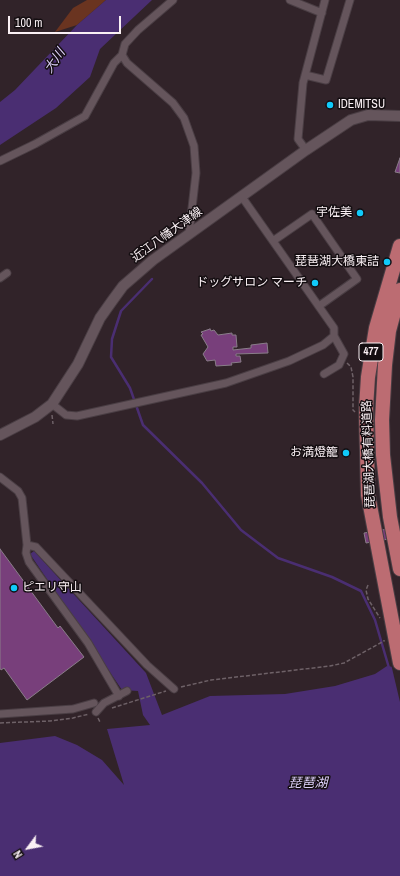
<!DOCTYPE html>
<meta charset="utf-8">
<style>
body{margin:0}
#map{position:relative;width:400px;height:876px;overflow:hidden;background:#312329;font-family:"Archivo Narrow",sans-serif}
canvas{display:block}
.north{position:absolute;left:8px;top:828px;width:40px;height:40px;-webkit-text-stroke:3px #140e11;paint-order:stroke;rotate:238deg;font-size:11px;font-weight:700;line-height:16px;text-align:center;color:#faf0f4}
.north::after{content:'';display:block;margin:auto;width:14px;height:18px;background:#faf0f4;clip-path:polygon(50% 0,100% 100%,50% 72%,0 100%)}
.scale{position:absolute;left:8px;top:16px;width:113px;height:18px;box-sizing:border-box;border:2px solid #faf0f4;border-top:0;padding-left:5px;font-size:12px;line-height:14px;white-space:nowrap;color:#faf0f4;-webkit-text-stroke:3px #140e11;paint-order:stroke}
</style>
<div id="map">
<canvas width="400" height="876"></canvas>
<div class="north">N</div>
<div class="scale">100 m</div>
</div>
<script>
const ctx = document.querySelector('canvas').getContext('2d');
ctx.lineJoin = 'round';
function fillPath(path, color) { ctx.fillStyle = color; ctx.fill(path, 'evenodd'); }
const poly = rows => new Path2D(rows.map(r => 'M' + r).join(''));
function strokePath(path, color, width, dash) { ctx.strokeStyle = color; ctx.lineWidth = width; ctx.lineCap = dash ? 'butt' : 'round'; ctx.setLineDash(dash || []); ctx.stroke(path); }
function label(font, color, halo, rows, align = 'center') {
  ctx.font = font + ' "Archivo Narrow","Noto Sans JP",sans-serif'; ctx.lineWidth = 3; ctx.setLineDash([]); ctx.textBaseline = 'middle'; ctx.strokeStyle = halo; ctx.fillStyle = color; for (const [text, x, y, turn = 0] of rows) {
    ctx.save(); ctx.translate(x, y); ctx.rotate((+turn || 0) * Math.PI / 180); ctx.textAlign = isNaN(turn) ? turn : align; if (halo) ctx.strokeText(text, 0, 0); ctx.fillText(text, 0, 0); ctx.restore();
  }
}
fillPath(poly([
 [87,0,106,0,77,25,55,32,73,8]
]), '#6a3420');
fillPath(poly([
 [106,0,152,0,100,49,90,77,56,108,0,145,0,102,15,90,77,25],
 [34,551,146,673,162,715,210,696,285,694,335,686,375,674,387,666,400,668,400,876,0,876,0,743,55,736,77,745,102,760,124,785,107,729,150,725,143,715,138,691,122,690,30,554]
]), '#4a2e72');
fillPath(poly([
 [391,664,400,666,400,702]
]), '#312329');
strokePath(poly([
 [152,279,121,311,112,339,111,357,130,388,143,425,202,483,241,530,278,558,332,577,361,591,375,620,389,668]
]), '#4a2e72', 2.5);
const building = poly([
 [400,158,400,173,395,172,400,158],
 [210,329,211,331,214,330,218,335,232,333,232,335,236,335,237,347,233,347,233,350,251,348,251,345,267,343,268,353,236,354,236,356,240,356,241,362,231,363,232,365,216,366,215,360,207,361,203,354,208,347,201,335,203,334,201,332,210,329],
 [400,527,400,537,366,543,364,533,400,527],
 [0,549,58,628,60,626,84,657,27,700,4,668,1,670,0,668,0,549]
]);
fillPath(building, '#783f7b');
strokePath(building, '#897d89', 1);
const street = poly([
 [290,0,322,13],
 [122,55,127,63,173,103,184,118,194,146,196,173,189,234],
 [305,75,326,80,350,0],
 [306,150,298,139,303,83,325,0],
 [0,161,35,144,85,116,114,63,122,55,125,44,138,30,173,0],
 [273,241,312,214,357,279,319,306],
 [0,278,7,273],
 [324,374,339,365,344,354,334,336],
 [52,404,66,415,77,416,226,383,289,361,323,345,334,336,334,328,242,197],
 [0,477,18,491,22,498,27,545,26,553,29,562,88,643,119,696],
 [27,545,36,547,147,665,174,689],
 [96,712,104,703,127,691],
 [0,714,73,709,94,703]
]);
const secondary = poly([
 [0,435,35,417,52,404,78,364,100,318,112,301,123,286,153,260,306,150,351,120,368,115,400,116]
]);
const highway = poly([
 [400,246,376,328,368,377,366,408,368,495,400,663],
 [400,290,389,331,385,365,382,420,383,455,390,517,400,569]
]);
strokePath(street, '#4a3e44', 9);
strokePath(secondary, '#4a3e44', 12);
strokePath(highway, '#4a3e44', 16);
strokePath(poly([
 [347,363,351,367,353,377,353,410,355,412],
 [52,415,53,424],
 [368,585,366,590,368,599,380,618],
 [181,687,211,680,330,666,344,663,384,641,384,640],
 [112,708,166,691],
 [98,718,100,722],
 [0,723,50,721,73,718,89,714]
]), '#6e6167', 1.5, [4, 2]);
strokePath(street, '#65555c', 7);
strokePath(secondary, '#65555c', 10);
strokePath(highway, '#bc6c72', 14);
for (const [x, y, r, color] of [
 [330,105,4,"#10cafa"],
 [360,213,4,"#10cafa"],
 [387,262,4,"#10cafa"],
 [315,283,4,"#10cafa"],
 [346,453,4,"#10cafa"],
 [14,588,4,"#10cafa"]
]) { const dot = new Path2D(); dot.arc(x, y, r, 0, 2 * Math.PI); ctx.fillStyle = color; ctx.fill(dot); strokePath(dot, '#140e11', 1.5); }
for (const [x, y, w] of [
 [371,352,24]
]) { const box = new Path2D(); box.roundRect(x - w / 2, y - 9, w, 18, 3); ctx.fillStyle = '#140e11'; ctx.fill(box); strokePath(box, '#faf0f4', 1); }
label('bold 11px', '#faf0f4', null, [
 ["477",371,352]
]);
label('12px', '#faf0f4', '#140e11', [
 ["IDEMITSU",338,105,"left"],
 ["宇佐美",352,213],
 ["琵琶湖大橋東詰",379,262],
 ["ドッグサロン マーチ",307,283],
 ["お満燈籠",338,453],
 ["ピエリ守山",22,588,"left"]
], 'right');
label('12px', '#faf0f4', '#140e11', [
 ["近江八幡大津線",167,235,-36],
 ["琵琶湖大橋有料道路",369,454,-92]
]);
label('italic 13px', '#dccff8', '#140e11', [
 ["大川",55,61,-55],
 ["琵琶湖",308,784]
]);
</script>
